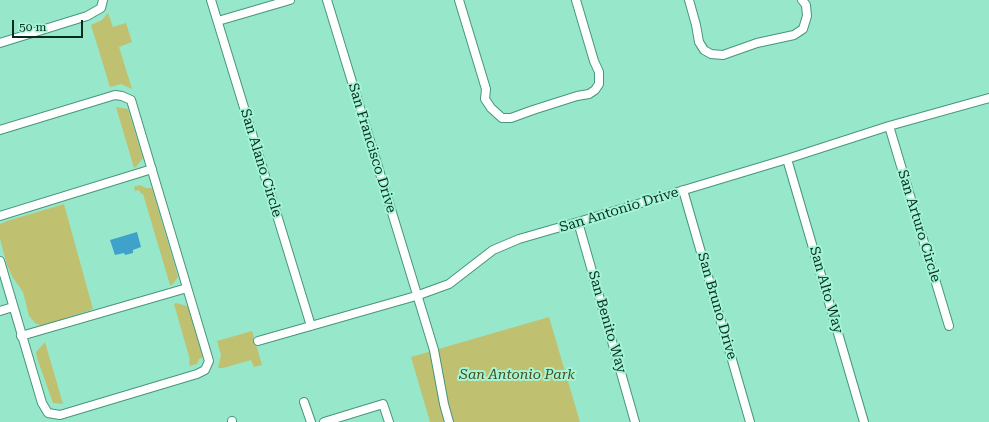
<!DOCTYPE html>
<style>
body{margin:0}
#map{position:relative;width:989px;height:422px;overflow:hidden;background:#97e7ca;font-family:"Roboto Serif",serif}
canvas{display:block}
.scale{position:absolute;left:12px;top:20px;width:71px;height:18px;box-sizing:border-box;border:2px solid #082b21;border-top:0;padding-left:5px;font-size:12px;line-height:14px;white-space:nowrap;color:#082b21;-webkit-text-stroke:3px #a4f5d6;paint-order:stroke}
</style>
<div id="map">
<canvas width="989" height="422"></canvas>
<div class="scale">50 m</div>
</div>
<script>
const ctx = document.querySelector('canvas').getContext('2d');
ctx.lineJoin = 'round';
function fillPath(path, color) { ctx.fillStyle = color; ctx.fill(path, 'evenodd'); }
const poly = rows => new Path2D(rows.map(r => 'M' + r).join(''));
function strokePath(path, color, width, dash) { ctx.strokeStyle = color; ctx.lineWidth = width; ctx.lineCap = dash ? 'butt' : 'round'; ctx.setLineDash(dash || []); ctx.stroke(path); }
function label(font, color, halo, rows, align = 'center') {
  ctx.font = font + ' "Roboto Serif",serif'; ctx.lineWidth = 4; ctx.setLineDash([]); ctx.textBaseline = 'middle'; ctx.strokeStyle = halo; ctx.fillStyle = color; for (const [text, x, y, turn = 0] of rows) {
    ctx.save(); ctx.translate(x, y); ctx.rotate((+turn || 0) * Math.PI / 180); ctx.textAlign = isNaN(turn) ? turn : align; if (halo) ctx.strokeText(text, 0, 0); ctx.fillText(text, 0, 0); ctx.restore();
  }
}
fillPath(poly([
 [108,13,113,27,126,23,132,42,119,47,132,89,121,84,110,87,91,25,102,20],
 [116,107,128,109,143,158,136,167,134,168],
 [140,185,146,188,152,188,178,277,172,285,170,285,143,194,141,194,139,190,135,191,134,187],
 [64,204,93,309,44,326,36,324,29,316,23,292,13,278,7,265,0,239,0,224,7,221],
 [176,303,187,306,188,307,202,354,202,358,199,359,197,364,190,366,189,361,190,360,174,304],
 [549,317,580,422,430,422,411,357],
 [252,331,262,365,254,367,251,360,223,368,218,368,221,355,217,341],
 [45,342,63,404,53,403,37,358,36,352]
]), '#c0c170');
fillPath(poly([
 [137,232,141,247,133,250,133,253,125,255,124,253,115,255,110,240]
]), '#3ea2cb');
const street = poly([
 [211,0,311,326],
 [327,0,434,350,444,404,449,422],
 [459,0,486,89,485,99,491,108,502,118,511,118,533,110,577,96,589,94,595,90,599,84,599,72,594,61,576,0],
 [689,0,696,25,699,42,704,50,711,54,723,55,757,43,794,35,803,29,807,16,806,5,802,0],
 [218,21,290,0],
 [0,43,87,16,101,8,103,0],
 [889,126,949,326],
 [0,130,115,95,122,96,131,100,209,361,205,370,197,374,60,415,48,413,42,403,0,261],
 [787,159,864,422],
 [683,190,750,422],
 [0,216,152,169],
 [578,222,635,422],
 [0,311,13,307],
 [21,336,187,288],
 [258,341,416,296,449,284,493,250,519,239,578,222,787,159,889,126,989,98],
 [304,402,311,422],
 [232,421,232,422],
 [324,422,383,404,389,422]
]);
strokePath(street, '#46967c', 10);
strokePath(street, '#fff', 8);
label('14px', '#082b21', '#a4f5d6', [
 ["San Francisco Drive",372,148,73],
 ["San Alano Circle",261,163,73],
 ["San Antonio Drive",619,210,-17],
 ["San Arturo Circle",919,226,73],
 ["San Alto Way",826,290,74],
 ["San Bruno Drive",717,306,74],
 ["San Benito Way",607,322,74]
]);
label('italic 14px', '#4b4b1c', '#a4f5d6', [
 ["San Antonio Park",517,375]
]);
</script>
